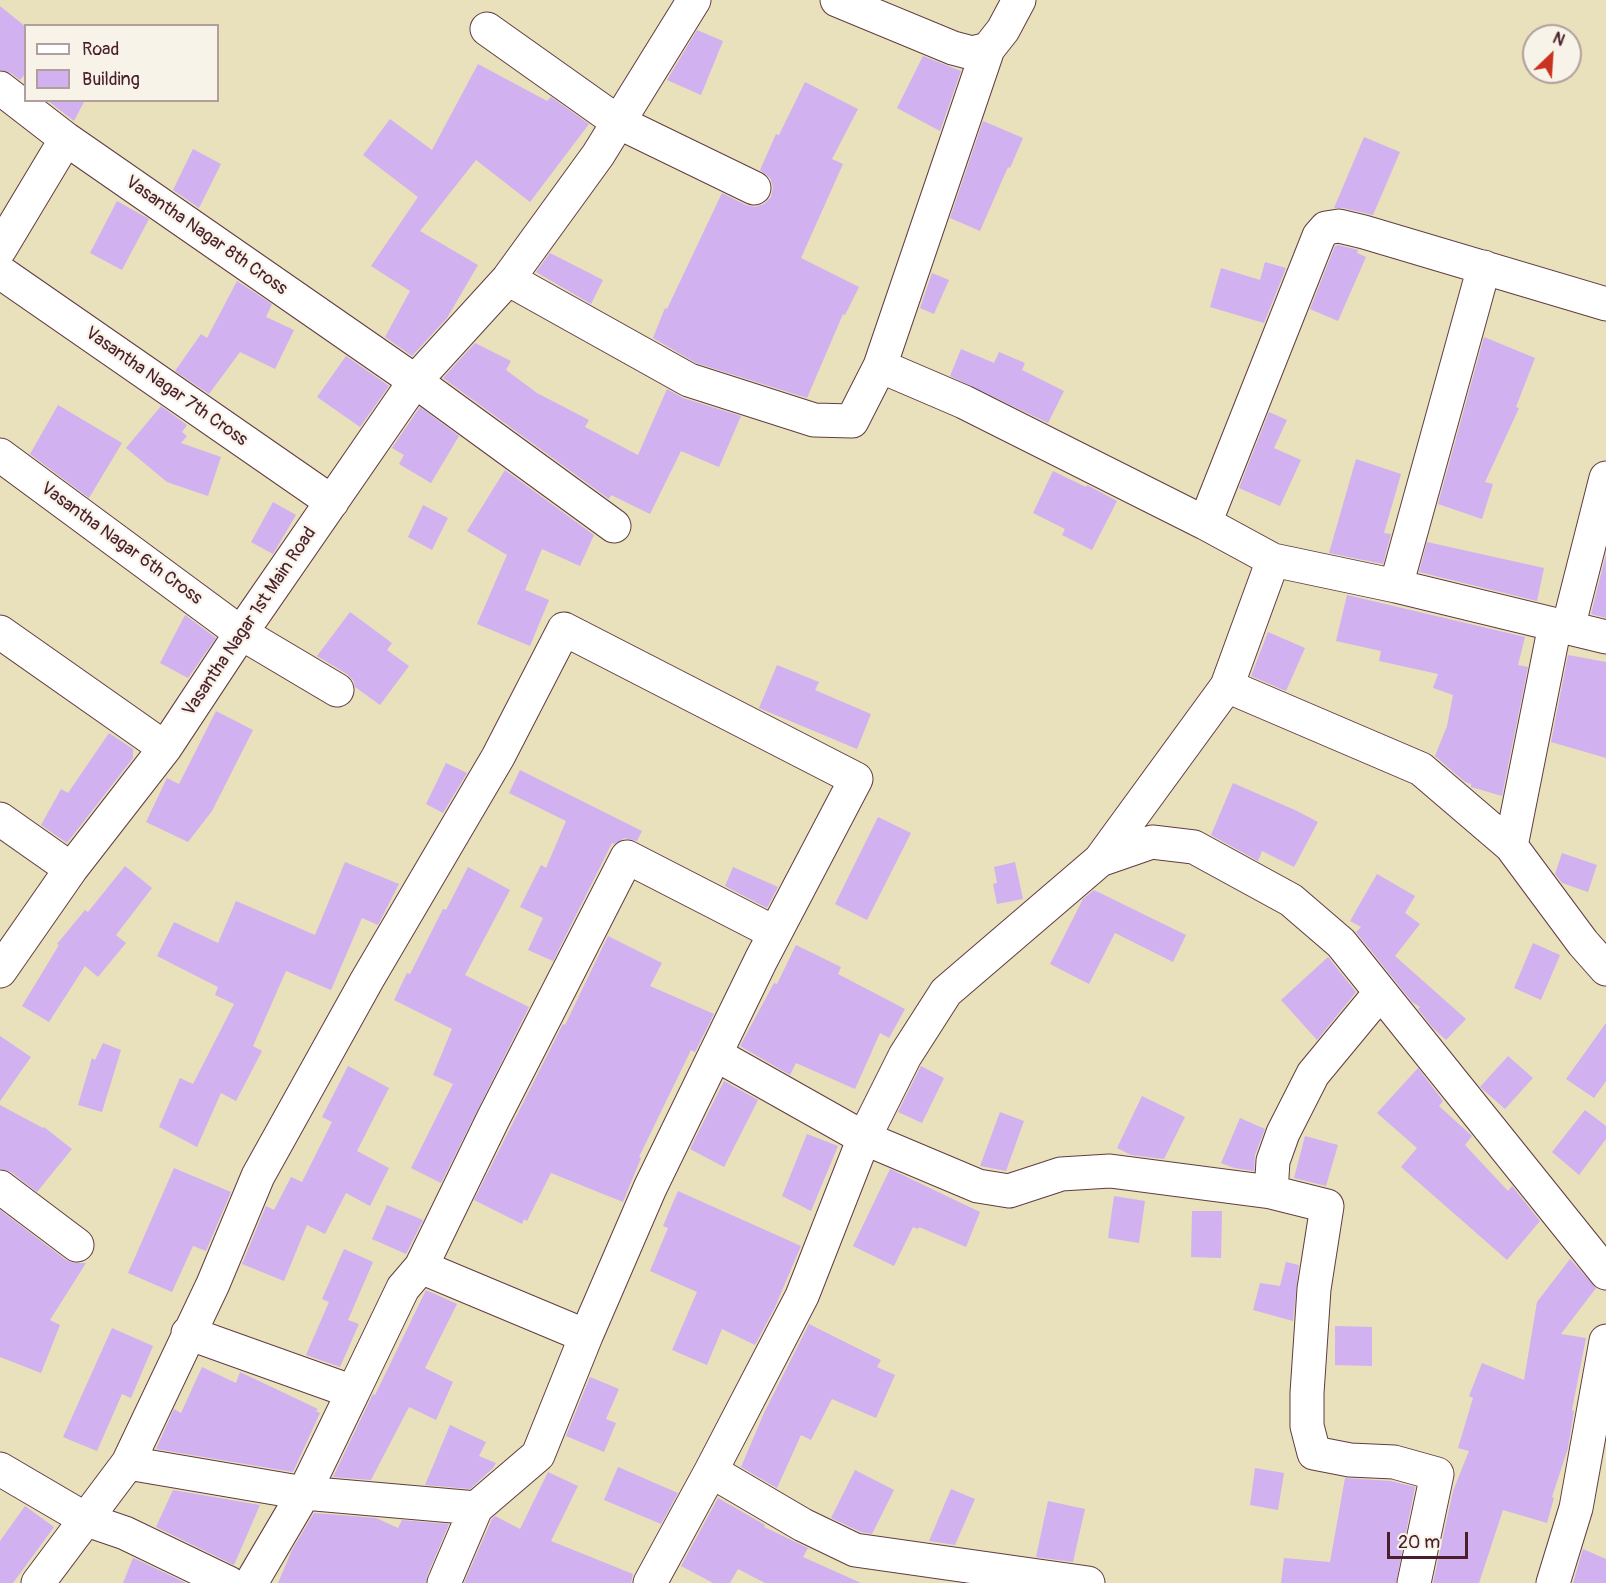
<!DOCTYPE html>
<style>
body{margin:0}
#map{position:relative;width:1606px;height:1583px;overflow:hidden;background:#e9e0bc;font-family:Pangolin,sans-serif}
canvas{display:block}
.legend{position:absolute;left:24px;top:24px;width:195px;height:78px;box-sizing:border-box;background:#f7f3e8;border:2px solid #b29e9c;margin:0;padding:8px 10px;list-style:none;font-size:18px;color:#4a1f2b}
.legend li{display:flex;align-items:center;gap:12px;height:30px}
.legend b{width:30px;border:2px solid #b29e9c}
.north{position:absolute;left:1522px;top:24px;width:60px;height:60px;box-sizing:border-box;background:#f7f3e8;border:2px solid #b29e9c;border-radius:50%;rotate:25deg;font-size:16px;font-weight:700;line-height:24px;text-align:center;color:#4a1f2b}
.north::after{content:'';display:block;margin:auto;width:21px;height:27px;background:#c8321e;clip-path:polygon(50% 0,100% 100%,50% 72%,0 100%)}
.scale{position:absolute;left:1387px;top:1532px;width:81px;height:27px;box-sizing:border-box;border:3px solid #4a1f2b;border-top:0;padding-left:8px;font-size:18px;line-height:21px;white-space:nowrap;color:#4a1f2b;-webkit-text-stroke:4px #f7f3e8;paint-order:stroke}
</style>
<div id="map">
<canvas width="1606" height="1583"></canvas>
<ul class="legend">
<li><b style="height:8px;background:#fff"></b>Road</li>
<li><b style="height:16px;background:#d1b1f0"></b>Building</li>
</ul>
<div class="north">N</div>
<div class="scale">20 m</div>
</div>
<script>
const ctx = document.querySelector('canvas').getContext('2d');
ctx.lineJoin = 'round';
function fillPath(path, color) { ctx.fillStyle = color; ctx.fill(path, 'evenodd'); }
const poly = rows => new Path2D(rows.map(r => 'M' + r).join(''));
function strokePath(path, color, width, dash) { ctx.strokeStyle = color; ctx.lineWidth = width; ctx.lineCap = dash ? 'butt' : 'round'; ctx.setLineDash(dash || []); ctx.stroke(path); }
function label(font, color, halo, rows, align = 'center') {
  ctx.font = font + ' Pangolin,sans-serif'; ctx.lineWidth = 4.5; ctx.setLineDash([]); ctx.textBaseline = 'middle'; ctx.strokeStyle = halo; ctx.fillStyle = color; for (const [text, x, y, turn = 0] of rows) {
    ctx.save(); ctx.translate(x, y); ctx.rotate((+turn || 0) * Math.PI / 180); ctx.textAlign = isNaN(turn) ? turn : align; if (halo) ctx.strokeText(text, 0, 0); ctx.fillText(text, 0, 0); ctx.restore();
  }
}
fillPath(poly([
 [0,6,26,27,26,73,20,80,11,73,0,70],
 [697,30,723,41,701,95,667,80],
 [923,56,961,71,940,131,897,108],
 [478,64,547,101,551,97,589,124,530,202,476,160,420,231,478,265,447,318,412,356,385,337,410,291,371,266,418,197,363,155,390,119,432,150],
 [805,82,858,109,832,159,843,164,801,258,859,287,845,315,843,314,807,398,696,363,653,338,665,308,667,309,722,193,746,205,755,207,764,204,771,197,773,187,770,178,760,170,776,134,779,135],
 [47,100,85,100,74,121],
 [983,121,1023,138,1010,168,1008,167,980,231,950,218],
 [1364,137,1400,152,1373,215,1343,208,1334,208],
 [193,149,221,164,199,208,173,190],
 [117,201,149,219,122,270,90,253],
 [1338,245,1358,250,1357,253,1366,257,1338,321,1310,309,1335,246],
 [550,253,603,280,591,304,536,272],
 [1265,262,1286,268,1264,323,1210,307,1221,268,1260,280],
 [932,273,949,280,934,314,920,308],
 [237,281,272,304,266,317,294,330,275,369,240,352,209,394,175,371,201,334,207,338],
 [1484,337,1535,358,1516,407,1519,408,1485,482,1493,484,1482,519,1438,504],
 [475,343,511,361,506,370,537,393,589,420,585,427,638,455,667,389,683,398,741,416,719,467,681,451,650,514,611,495,609,499,443,378],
 [961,349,994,363,999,352,1025,363,1022,370,1064,391,1048,423,950,376],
 [346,356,389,386,360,427,317,397],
 [58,405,122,443,89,498,30,454],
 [161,406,187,425,182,432,187,436,181,443,221,457,208,496,167,482,126,448],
 [420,407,459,436,431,483,399,464,404,455,392,448],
 [1269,412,1287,420,1274,448,1301,460,1280,506,1239,488],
 [1356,459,1401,474,1384,533,1391,534,1383,564,1329,553],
 [505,470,594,535,580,566,542,549,525,590,549,600,530,646,477,624,507,555,467,531],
 [1053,471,1086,487,1087,485,1117,501,1092,550,1062,535,1065,529,1033,513],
 [273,502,296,515,273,554,251,542],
 [423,505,448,518,432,550,408,537],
 [1427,542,1544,568,1537,601,1419,572],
 [1606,554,1606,618,1591,614],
 [1347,595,1525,637,1518,665,1528,667,1502,796,1471,787,1471,784,1465,782,1435,756,1447,726,1453,695,1433,688,1438,674,1379,661,1381,651,1336,641],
 [350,612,392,643,387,650,409,666,380,705,355,687,353,680,347,674,317,656],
 [185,615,216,638,188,678,160,663],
 [1268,632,1305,648,1286,691,1251,676],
 [1568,655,1606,662,1606,758,1551,742],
 [777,665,819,682,815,690,871,714,857,749,759,708],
 [216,711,253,730,212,811,188,842,146,822,167,778,179,784],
 [109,733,133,749,133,758,67,843,41,825,61,789,68,793],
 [446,763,467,773,443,813,426,804],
 [520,770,642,831,637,841,625,838,614,844,612,843,553,961,528,950,543,918,520,907,541,865,546,868,566,821,509,793],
 [1233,783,1295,810,1318,822,1294,867,1262,851,1258,861,1211,835],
 [878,817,911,833,867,920,835,904],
 [1562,853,1597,865,1588,892,1562,883,1555,874],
 [345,862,399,884,378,925,362,918,331,990,286,971,253,1046,262,1051,236,1101,221,1093,197,1147,159,1127,180,1078,193,1084,234,1004,215,995,218,987,157,956,174,922,218,943,236,901,315,935],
 [1015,862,1023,899,997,904,993,884,997,883,994,867],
 [125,866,152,888,116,935,126,943,98,977,85,966,49,1022,22,1006,59,945,57,944,85,910,88,912],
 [468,867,510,890,465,975,529,1007,441,1183,411,1168,453,1084,433,1075,452,1029,394,1000,407,973,410,974,443,909,446,910],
 [733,867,778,887,767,908,725,886],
 [1377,874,1415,896,1405,913,1420,924,1395,956,1466,1019,1446,1040,1433,1028,1418,1009,1420,1007,1412,1002,1356,932,1361,927,1350,921],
 [1094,890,1186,935,1173,962,1115,933,1089,984,1050,964,1083,899],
 [608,936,662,963,650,986,714,1014,695,1052,691,1050,639,1157,641,1158,623,1202,551,1173,527,1221,524,1219,522,1224,474,1200,563,1024,565,1025],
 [1533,943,1560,955,1541,1000,1514,988],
 [796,945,841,967,838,974,905,1009,889,1038,880,1033,855,1089,796,1063,790,1075,740,1046,774,983,777,984],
 [1328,957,1356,992,1317,1040,1281,1000],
 [1606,1023,1606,1081,1594,1098,1566,1079],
 [0,1036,31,1057,0,1101],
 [103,1043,121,1050,102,1112,78,1105,92,1058,95,1060],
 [1508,1056,1533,1078,1505,1109,1480,1087],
 [348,1066,389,1088,357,1151,389,1168,370,1206,346,1193,325,1234,307,1225,284,1281,242,1264,266,1206,274,1210,291,1177,302,1182,332,1122,322,1117],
 [921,1066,944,1078,922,1123,898,1112],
 [1418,1068,1443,1101,1439,1106,1472,1136,1465,1145,1508,1191,1512,1186,1540,1221,1507,1260,1401,1167,1417,1148,1377,1113],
 [724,1081,758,1100,724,1167,690,1149],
 [1142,1096,1185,1117,1164,1159,1131,1155,1117,1148],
 [0,1105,43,1128,44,1127,72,1149,37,1192,11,1172,0,1169],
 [1585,1110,1606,1126,1606,1139,1579,1175,1552,1152],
 [1000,1112,1024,1121,1006,1171,980,1166],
 [1240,1118,1265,1129,1255,1155,1254,1171,1234,1168,1221,1163],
 [807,1134,838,1146,811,1211,782,1196],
 [1305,1136,1338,1145,1326,1186,1294,1178],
 [174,1168,231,1192,206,1251,193,1246,172,1292,128,1273],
 [890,1169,980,1212,966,1247,919,1227,918,1229,913,1227,894,1266,853,1246],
 [678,1191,801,1246,775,1307,755,1345,722,1329,707,1365,672,1350,697,1292,650,1271,668,1228,663,1226],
 [1114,1196,1145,1201,1139,1243,1108,1238],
 [387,1205,423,1220,406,1254,372,1239],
 [0,1210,66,1260,74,1263,86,1263,50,1320,60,1325,41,1373,0,1357],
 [1192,1211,1222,1211,1221,1258,1191,1257],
 [344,1249,373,1262,348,1320,359,1324,340,1367,306,1355,329,1302,322,1299],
 [1570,1259,1596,1288,1561,1334,1586,1338,1572,1410,1574,1411,1568,1448,1552,1497,1554,1498,1547,1523,1503,1510,1479,1583,1433,1583,1453,1491,1469,1451,1458,1448,1473,1398,1469,1396,1482,1363,1524,1380,1537,1302],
 [1286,1262,1299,1265,1293,1321,1253,1310,1260,1283,1280,1286],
 [426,1290,457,1304,425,1368,453,1382,436,1420,409,1407,371,1480,333,1477,373,1394,375,1395],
 [809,1324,881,1360,877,1367,895,1375,876,1418,832,1399,811,1440,801,1435,777,1488,741,1467,764,1413],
 [1335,1326,1372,1327,1372,1366,1335,1365],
 [112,1328,153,1346,131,1398,122,1394,97,1451,63,1437],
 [202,1367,236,1383,240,1372,318,1409,316,1411,320,1413,293,1472,156,1449,174,1409,181,1413],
 [590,1377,619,1389,606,1419,616,1423,604,1452,566,1436],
 [450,1425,486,1442,479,1456,496,1463,493,1468,470,1489,425,1485],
 [618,1467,678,1493,661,1524,604,1500],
 [1255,1468,1284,1473,1278,1510,1250,1505],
 [855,1470,894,1490,872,1534,861,1532,831,1518],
 [548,1472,578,1486,551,1541,633,1574,631,1583,464,1583,492,1519,495,1516,520,1529],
 [1345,1478,1391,1481,1415,1487,1396,1583,1281,1583,1284,1558,1330,1562],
 [951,1489,975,1499,955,1545,929,1541],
 [173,1490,260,1505,234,1565,156,1527],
 [718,1498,765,1525,764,1527,808,1548,803,1557,861,1583,765,1583,738,1569,730,1583,713,1583,681,1566],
 [1048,1501,1085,1509,1073,1562,1036,1557],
 [25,1506,54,1527,13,1583,0,1583,0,1541],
 [314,1513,376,1518,398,1528,402,1520,449,1524,427,1576,426,1583,278,1583,292,1550],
 [1583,1549,1606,1559,1606,1583,1573,1583],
 [133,1558,138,1560,186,1583,123,1583]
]), '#d1b1f0');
const minor = poly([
 [837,0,953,48,972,53,988,49,1003,30,1019,0],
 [487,29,618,122,754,188],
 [0,88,66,139,415,381,614,526],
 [0,249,66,139],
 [0,272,332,502],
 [508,279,689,380,814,420,852,421,880,366,964,402,1205,523,1273,560,1396,586,1606,637],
 [880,366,988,49],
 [0,455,241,633,337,690],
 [1205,523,1319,236,1326,228,1339,226,1364,232,1606,304],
 [1273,560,1227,686,1421,769,1511,846,1555,625],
 [1396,586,1484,267],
 [1568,628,1606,478],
 [0,632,165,748],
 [0,819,71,869],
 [1511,846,1583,943,1606,969],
 [1100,860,1227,686],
 [0,971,71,869,165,748,241,633,415,381,508,279,598,155,694,0],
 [715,1054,864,1138,978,1186,1009,1191,1061,1174,1110,1171,1271,1192,1327,1206,1314,1289,1307,1393,1307,1426,1314,1453,1350,1460,1394,1462,1437,1474,1414,1583],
 [0,1187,77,1245],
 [1271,1192,1273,1161,1283,1133,1313,1074,1380,993],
 [188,1333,353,1392,403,1288,421,1267],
 [128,1463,304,1493,476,1508,538,1455,586,1336],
 [0,1469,87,1520,125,1533,229,1583],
 [711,1471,803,1525,855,1550,1088,1583],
 [38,1583,128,1463,213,1284,258,1176,367,980,498,757,564,629,856,779,761,960,650,1188,586,1336,421,1267,493,1119,627,857,775,933],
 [251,1583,304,1493,353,1392],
 [444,1583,476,1508],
 [650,1583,711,1471,802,1296,864,1138,905,1056,946,992,1100,860,1152,842,1194,847,1291,900,1341,943,1606,1273],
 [1553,1583,1576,1508,1606,1341]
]);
strokePath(minor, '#623c41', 35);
strokePath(minor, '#fff', 33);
label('18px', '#4a1f2b', '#f7f3e8', [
 ["Vasantha Nagar 8th Cross",206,236,35],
 ["Vasantha Nagar 7th Cross",166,387,35],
 ["Vasantha Nagar 6th Cross",121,544,36],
 ["Vasantha Nagar 1st Main Road",250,622,-56]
]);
</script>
